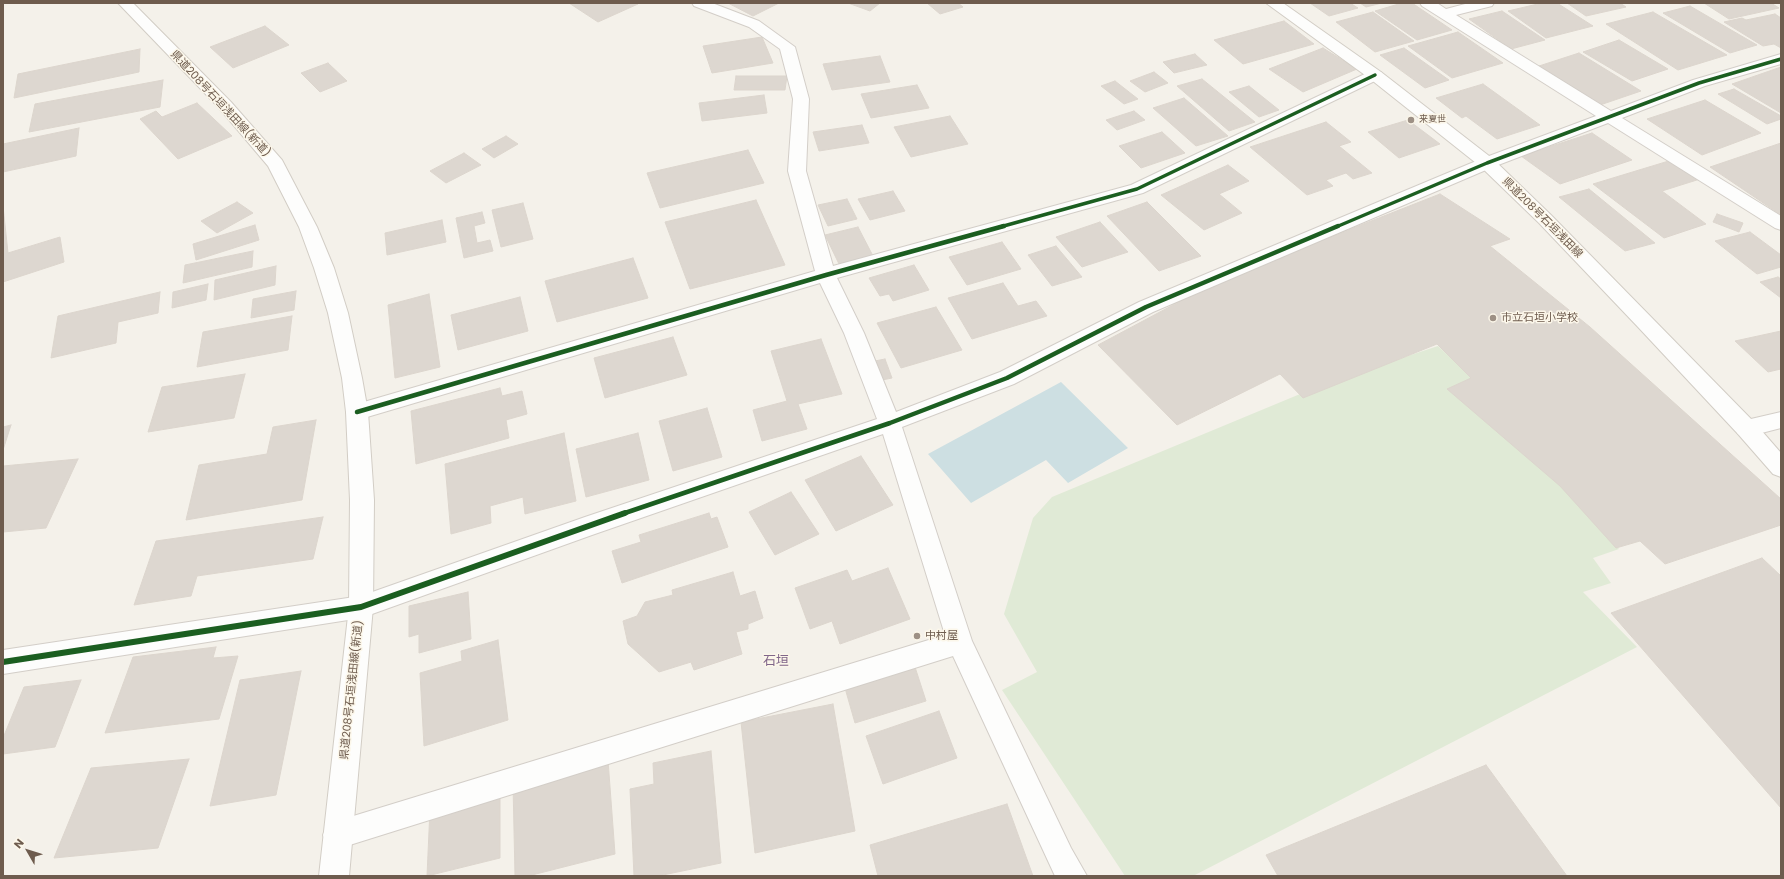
<!DOCTYPE html>
<meta charset="utf-8">
<style>
body{margin:0}
#map{position:relative;width:1784px;height:879px;overflow:hidden;background:#f4f1ea;font-family:Poppins,sans-serif}
canvas{display:block}
.frame{position:absolute;inset:0;border:4px solid #6e5c4e;pointer-events:none}
.north{position:absolute;left:8px;top:831px;width:40px;height:40px;-webkit-text-stroke:3px #fcf7ea;paint-order:stroke;rotate:309deg;font-size:11px;font-weight:700;line-height:16px;text-align:center;color:#6e5c4e}
.north::after{content:'';display:block;margin:auto;width:14px;height:18px;background:#6e5c4e;clip-path:polygon(50% 0,100% 100%,50% 72%,0 100%)}
</style>
<div id="map">
<canvas width="1784" height="879"></canvas>
<div class="frame"></div>
<div class="north">N</div>
</div>
<script>
const ctx = document.querySelector('canvas').getContext('2d');
ctx.lineJoin = 'round';
function fillPath(path, color) { ctx.fillStyle = color; ctx.fill(path, 'evenodd'); }
const poly = rows => new Path2D(rows.map(r => 'M' + r).join(''));
function strokePath(path, color, width, dash) { ctx.strokeStyle = color; ctx.lineWidth = width; ctx.lineCap = dash ? 'butt' : 'round'; ctx.setLineDash(dash || []); ctx.stroke(path); }
function label(font, color, halo, rows, align = 'center') {
  ctx.font = font + ' Poppins,"Noto Sans JP",sans-serif'; ctx.lineWidth = 3; ctx.setLineDash([]); ctx.textBaseline = 'middle'; ctx.strokeStyle = halo; ctx.fillStyle = color; for (const [text, x, y, turn = 0] of rows) {
    ctx.save(); ctx.translate(x, y); ctx.rotate((+turn || 0) * Math.PI / 180); ctx.textAlign = isNaN(turn) ? turn : align; if (halo) ctx.strokeText(text, 0, 0); ctx.fillText(text, 0, 0); ctx.restore();
  }
}
fillPath(poly([
 [1438,346,1473,379,1563,487,1619,549,1593,558,1611,583,1583,592,1637,647,1193,876,1125,876,1002,690,1037,672,1004,614,1033,518,1052,497,1329,382]
]), '#e0ead6');
fillPath(poly([
 [1061,382,1128,448,1068,483,1046,460,971,503,928,454]
]), '#cddfe2');
const building = poly([
 [569,3,636,3,638,4,598,22,569,3],
 [728,3,779,3,753,16,728,3],
 [848,3,880,3,870,11,848,3],
 [927,3,958,3,963,7,940,14,927,3],
 [1310,3,1350,3,1358,8,1329,16,1310,3],
 [1360,3,1382,3,1366,7,1360,3],
 [1402,3,1412,3,1452,30,1417,40,1375,11,1402,3],
 [1542,3,1557,3,1593,26,1546,38,1508,11,1542,3],
 [1567,3,1620,3,1626,7,1586,16,1567,3],
 [1704,3,1771,3,1779,8,1729,19,1704,3],
 [1690,6,1757,45,1730,53,1663,13,1690,6],
 [1502,11,1545,40,1511,49,1469,19,1502,11],
 [1373,12,1414,41,1375,52,1336,22,1373,12],
 [1653,12,1727,55,1678,70,1606,24,1653,12],
 [1775,14,1781,18,1781,48,1774,44,1763,46,1724,22,1742,18,1746,20,1775,14],
 [1284,21,1314,44,1243,64,1214,40,1284,21],
 [265,26,289,45,233,68,210,47,265,26],
 [1458,32,1503,63,1452,78,1408,46,1458,32],
 [762,37,773,63,712,73,703,46,762,37],
 [1619,40,1668,69,1632,81,1583,52,1619,40],
 [1323,48,1357,69,1303,92,1269,69,1323,48],
 [1404,48,1449,80,1425,88,1380,55,1404,48],
 [140,49,139,72,14,98,18,74,140,49],
 [1579,53,1641,91,1600,105,1539,66,1579,53],
 [1195,54,1207,65,1174,73,1163,62,1195,54],
 [880,56,890,82,832,90,823,64,880,56],
 [328,63,347,81,320,92,301,73,328,63],
 [1781,67,1781,113,1732,84,1781,67],
 [1154,72,1168,83,1145,92,1130,81,1154,72],
 [736,76,787,76,785,90,734,90,736,76],
 [1202,79,1255,122,1229,131,1177,86,1202,79],
 [163,80,160,107,29,132,35,104,163,80],
 [1115,81,1138,99,1124,104,1101,86,1115,81],
 [1483,84,1540,125,1497,139,1466,116,1462,118,1436,98,1483,84],
 [917,85,929,108,871,118,861,94,917,85],
 [1249,86,1279,110,1259,117,1229,92,1249,86],
 [1734,89,1781,116,1781,119,1767,124,1718,94,1734,89],
 [764,95,767,113,702,121,699,103,764,95],
 [1184,98,1228,136,1196,146,1153,108,1184,98],
 [1705,100,1761,133,1702,155,1647,119,1705,100],
 [197,103,232,136,178,159,140,119,156,111,162,117,197,103],
 [1134,111,1145,120,1117,130,1106,120,1134,111],
 [950,116,968,144,911,157,894,127,950,116],
 [1408,120,1440,144,1399,158,1368,132,1408,120],
 [1326,122,1351,142,1339,146,1372,173,1353,179,1346,173,1326,180,1333,186,1307,195,1250,147,1326,122],
 [862,125,869,143,819,151,813,132,862,125],
 [79,128,76,156,3,172,3,144,79,128],
 [1162,132,1185,153,1141,168,1119,146,1162,132],
 [1592,133,1632,160,1560,184,1521,156,1592,133],
 [506,136,518,144,494,158,482,149,506,136],
 [1781,143,1781,215,1710,167,1781,143],
 [748,150,764,183,660,208,647,173,748,150],
 [464,153,481,165,446,183,430,171,464,153],
 [1672,160,1700,179,1662,191,1706,224,1664,238,1593,184,1672,160],
 [1228,165,1249,181,1219,194,1242,213,1204,230,1161,195,1228,165],
 [1589,189,1655,243,1625,251,1559,197,1589,189],
 [893,191,905,211,870,220,858,199,893,191],
 [1440,194,1510,239,1490,246,1590,327,1781,499,1781,525,1665,564,1640,541,1616,548,1560,486,1447,389,1471,378,1437,344,1303,398,1280,374,1177,425,1098,345,1218,281,1440,194],
 [847,199,857,219,828,226,818,205,847,199],
 [756,200,785,265,690,289,665,222,756,200],
 [237,202,253,213,217,233,201,221,237,202],
 [1147,202,1201,256,1159,271,1107,216,1147,202],
 [523,203,533,239,501,247,492,210,523,203],
 [3,206,8,253,60,237,64,262,3,282,3,206],
 [482,212,485,223,474,226,477,243,490,240,493,251,464,258,456,218,482,212],
 [1717,214,1743,223,1739,232,1713,222,1717,214],
 [442,220,446,242,387,255,385,233,442,220],
 [1100,222,1128,252,1082,267,1056,237,1100,222],
 [255,225,259,240,196,260,193,244,255,225],
 [858,227,873,256,839,264,825,235,858,227],
 [1750,232,1781,255,1781,267,1757,274,1715,241,1750,232],
 [1002,242,1021,269,967,285,949,257,1002,242],
 [1056,246,1082,277,1052,286,1028,255,1056,246],
 [253,251,252,267,183,283,185,265,253,251],
 [633,258,648,298,557,322,545,281,633,258],
 [914,265,929,290,893,301,889,294,880,296,869,278,914,265],
 [276,266,275,285,214,300,215,280,276,266],
 [1778,277,1781,279,1781,298,1760,282,1778,277],
 [1003,283,1018,306,1036,301,1047,316,972,339,948,298,1003,283],
 [208,284,206,300,172,308,173,292,208,284],
 [296,291,294,310,251,318,253,299,296,291],
 [160,292,158,313,118,322,116,343,51,358,58,316,160,292],
 [429,294,440,367,395,378,388,305,429,294],
 [520,297,528,331,458,350,451,315,520,297],
 [936,307,962,350,901,368,877,323,936,307],
 [292,316,288,350,197,367,203,332,292,316],
 [1781,331,1781,369,1768,372,1735,341,1781,331],
 [673,337,687,375,605,398,594,358,673,337],
 [821,339,842,394,798,404,807,429,762,441,753,410,787,401,771,351,821,339],
 [885,359,892,378,877,381,870,362,885,359],
 [245,374,234,418,148,432,162,387,245,374],
 [500,388,502,396,522,391,527,414,506,420,509,438,416,464,411,411,500,388],
 [707,408,722,457,673,471,659,421,707,408],
 [316,420,302,500,186,520,199,465,267,454,273,427,316,420],
 [11,425,3,450,3,427,11,425],
 [564,433,576,501,525,514,523,497,490,506,491,523,451,534,445,464,564,433],
 [638,433,649,480,586,497,576,449,638,433],
 [861,456,893,505,836,531,805,480,861,456],
 [78,459,46,528,3,532,3,466,78,459],
 [791,492,819,534,775,555,749,512,791,492],
 [709,513,711,519,717,517,728,547,622,583,612,551,641,542,639,535,709,513],
 [323,517,313,559,197,576,191,596,134,605,156,541,323,517],
 [1762,558,1781,576,1781,808,1611,613,1762,558],
 [888,568,910,619,840,644,832,621,810,629,795,588,847,570,852,581,888,568],
 [733,572,740,596,755,591,763,618,748,624,748,629,736,632,742,654,694,670,691,662,659,672,628,644,623,621,637,616,645,602,673,595,672,590,733,572],
 [468,592,471,639,419,653,419,634,409,637,409,606,468,592],
 [498,640,508,720,424,746,420,673,462,661,461,651,498,640],
 [216,647,213,658,238,656,219,719,105,733,133,657,216,647],
 [915,667,926,701,855,723,845,688,915,667],
 [301,671,276,795,210,806,240,680,301,671],
 [81,680,55,747,3,754,3,738,24,687,81,680],
 [833,704,855,831,755,853,741,722,833,704],
 [939,711,957,758,883,784,866,736,939,711],
 [711,751,721,863,658,876,634,876,630,789,654,784,653,763,711,751],
 [189,759,158,848,54,858,91,768,189,759],
 [608,760,615,854,528,876,515,876,513,784,608,760],
 [1486,765,1567,876,1278,876,1266,855,1486,765],
 [500,792,500,858,427,876,430,809,500,792],
 [1007,804,1033,876,878,876,870,845,1007,804]
]);
fillPath(building, '#ddd7d0');
strokePath(building, '#dcd5cd', 1);
const street = poly([
 [692,3,712,3,759,21,795,47,809,99,806,171,833,266,1131,185,1369,72,1381,72,1383,75,1381,78,1143,193,837,278,864,333,896,412,1000,372,1139,302,1481,159,1596,116,1422,6,1420,3,1437,3,1446,9,1469,3,1494,3,1492,6,1456,15,1611,111,1693,80,1781,54,1781,64,1705,86,1622,118,1781,216,1781,230,1775,228,1608,123,1493,167,1153,312,1014,384,902,427,972,641,1071,848,1087,876,1055,876,953,656,337,849,327,845,323,835,327,825,337,821,945,635,883,434,592,535,361,618,3,674,3,650,361,596,585,517,877,419,844,333,820,283,357,420,349,418,346,412,349,406,357,404,815,271,788,171,793,99,780,49,749,27,694,6,692,3],
 [1781,412,1781,428,1746,437,1738,434,1735,428,1738,422,1781,412]
]);
const secondary = poly([
 [118,3,133,3,231,102,282,160,317,227,334,268,348,313,362,378,368,412,374,500,373,607,349,876,319,876,349,607,350,500,346,412,342,378,328,313,314,268,299,227,268,166,219,108,118,3],
 [1266,3,1283,3,1381,72,1493,159,1551,215,1754,422,1781,453,1781,477,1773,474,1738,434,1638,327,1539,223,1481,167,1369,78,1266,3]
]);
strokePath(street, '#d3cec8', 2);
strokePath(secondary, '#d2cdc5', 2);
fillPath(street, '#fdfdfc');
fillPath(secondary, '#fdfdfc');
strokePath(poly([
 [1000,227,1137,189,1375,75],
 [1336,227,1487,163,1699,83,1781,59]
]), '#1b5e20', 3.5);
strokePath(poly([
 [357,412,826,275,1004,226],
 [622,514,890,423,1007,378,1146,307,1338,226]
]), '#1b5e20', 4.5);
strokePath(poly([
 [3,662,361,607,625,513]
]), '#1b5e20', 6);
for (const [x, y, r, color] of [
 [1411,120,4,"#9d9085"],
 [1493,318,4,"#9d9085"],
 [917,636,4,"#9d9085"]
]) { const dot = new Path2D(); dot.arc(x, y, r, 0, 2 * Math.PI); ctx.fillStyle = color; ctx.fill(dot); strokePath(dot, '#fcf7ea', 1.5); }
label('9px', '#6e5c4e', '#fcf7ea', [
 ["来夏世",1419,120]
], 'left');
label('11px', '#6e5c4e', '#fcf7ea', [
 ["県道208号石垣浅田線(新道)",220,104,47],
 ["県道208号石垣浅田線",1542,218,45],
 ["県道208号石垣浅田線(新道)",352,690,-84]
]);
label('11px', '#6e5c4e', '#fcf7ea', [
 ["市立石垣小学校",1501,318],
 ["中村屋",925,636]
], 'left');
label('13px', '#80668a', '#fcf7ea', [
 ["石垣",776,662]
]);
</script>
